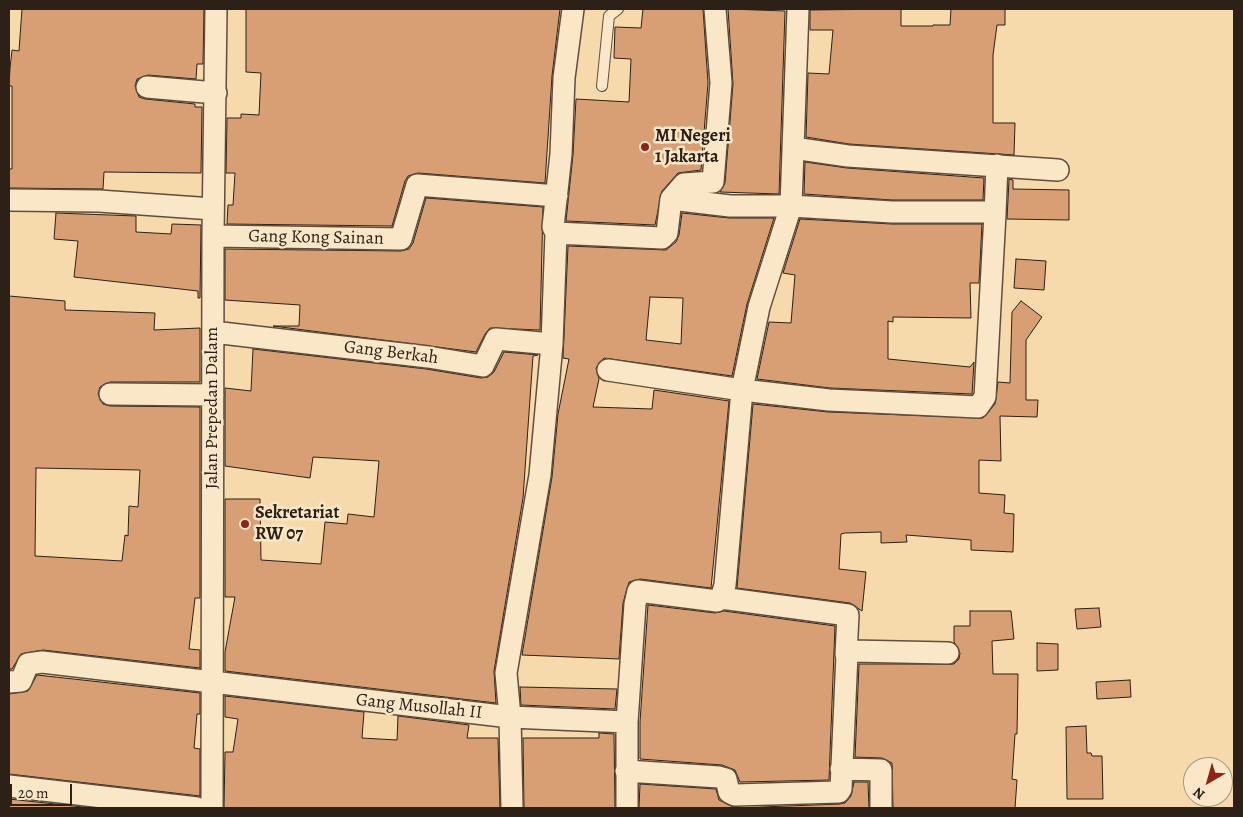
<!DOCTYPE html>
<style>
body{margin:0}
#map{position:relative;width:1243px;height:817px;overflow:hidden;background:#f7daab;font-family:Alegreya,serif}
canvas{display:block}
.frame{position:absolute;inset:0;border:10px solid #2c2017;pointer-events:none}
.north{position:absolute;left:1183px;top:757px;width:50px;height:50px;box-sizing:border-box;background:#fae7c8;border:1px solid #a89781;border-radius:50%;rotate:218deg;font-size:14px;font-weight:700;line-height:20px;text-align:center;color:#2c2017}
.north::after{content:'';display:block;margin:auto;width:18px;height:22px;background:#8f2418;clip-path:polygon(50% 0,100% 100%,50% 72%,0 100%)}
.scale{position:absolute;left:10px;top:784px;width:62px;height:22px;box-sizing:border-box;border:2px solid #2c2017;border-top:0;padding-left:6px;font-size:15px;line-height:18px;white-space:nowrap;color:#2c2017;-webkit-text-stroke:4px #fae7c8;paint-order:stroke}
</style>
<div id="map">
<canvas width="1243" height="817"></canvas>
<div class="frame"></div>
<div class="north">N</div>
<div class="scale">20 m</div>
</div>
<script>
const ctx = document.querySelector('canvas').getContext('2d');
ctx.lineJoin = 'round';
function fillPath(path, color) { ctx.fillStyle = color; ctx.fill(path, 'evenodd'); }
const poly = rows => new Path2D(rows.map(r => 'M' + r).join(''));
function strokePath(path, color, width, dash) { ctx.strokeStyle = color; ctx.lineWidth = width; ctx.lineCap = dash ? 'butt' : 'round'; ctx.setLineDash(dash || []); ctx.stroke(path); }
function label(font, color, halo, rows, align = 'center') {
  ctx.font = font + ' Alegreya,serif'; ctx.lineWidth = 5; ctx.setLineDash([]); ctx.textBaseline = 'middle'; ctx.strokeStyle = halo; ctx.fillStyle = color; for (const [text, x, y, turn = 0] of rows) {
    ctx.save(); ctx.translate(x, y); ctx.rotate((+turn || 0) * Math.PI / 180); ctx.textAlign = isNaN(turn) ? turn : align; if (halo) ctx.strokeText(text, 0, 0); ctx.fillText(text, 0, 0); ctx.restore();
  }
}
const building = poly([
 [22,9,204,9,203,64,197,64,196,79,148,75,137,79,135,86,139,97,145,99,195,104,195,107,202,107,201,173,104,172,103,189,9,188,9,169,12,169,12,86,9,86,10,68,12,50,19,51,22,9],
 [246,9,560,9,552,76,545,183,418,173,408,176,405,181,392,226,227,224,228,205,233,205,235,173,226,173,227,118,241,118,241,114,259,115,261,73,246,72,246,9],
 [643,9,703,9,708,83,701,170,678,173,662,191,655,225,566,221,573,155,576,99,629,102,631,59,614,58,615,27,641,28,643,9],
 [728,9,785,11,779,194,720,192,725,183,733,84,728,9],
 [901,9,901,26,933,26,933,25,950,25,951,9,1005,9,1005,25,997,25,993,55,993,123,1015,123,1014,155,849,144,806,137,808,73,829,74,833,30,810,30,810,10,901,9],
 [805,162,847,168,984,178,983,200,892,200,804,194,805,162],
 [1009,179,1013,180,1013,189,1069,190,1069,220,1007,219,1009,179],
 [426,198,543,207,540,330,490,328,485,334,476,352,273,326,299,326,300,305,225,300,225,249,401,251,409,249,413,243,426,198],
 [56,213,136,216,136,232,171,234,172,224,201,225,200,298,198,298,198,291,74,277,78,241,54,239,56,213],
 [682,213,729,218,774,218,747,304,732,376,604,358,596,368,599,379,593,407,652,409,654,390,729,401,711,588,640,579,629,582,623,603,619,659,522,655,552,477,558,414,569,359,563,358,568,246,666,250,676,242,679,235,682,213],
 [650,297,683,298,681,344,646,340,650,297],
 [800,219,892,224,982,224,979,283,970,283,971,318,893,317,893,322,888,321,888,359,970,367,974,362,972,394,830,388,757,379,769,322,791,323,795,275,783,273,800,219],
 [1016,259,1046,261,1044,290,1014,288,1016,259],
 [9,296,65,301,65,310,155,313,154,330,200,328,200,382,110,382,100,387,98,394,103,404,110,406,200,407,200,598,195,598,189,649,200,650,200,668,43,650,21,654,12,669,9,669,9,296],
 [36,468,140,470,138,507,129,506,128,536,125,535,122,561,35,556,36,468],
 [1021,301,1042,317,1026,340,1026,400,1038,400,1037,417,1000,416,1001,461,979,460,979,493,1005,495,1004,513,1014,514,1013,552,971,550,971,540,906,535,907,542,881,543,881,532,845,533,841,534,839,569,866,572,862,611,850,603,737,588,753,404,828,412,983,418,995,404,998,382,1010,383,1012,312,1021,301],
 [253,349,426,369,481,378,488,377,494,372,504,352,538,355,533,356,523,498,494,671,496,703,225,671,225,652,235,597,225,597,225,499,260,499,261,560,321,564,325,522,347,524,348,514,374,517,379,461,313,457,310,478,225,466,225,388,251,391,253,349],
 [648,605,715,613,724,611,835,626,829,780,740,782,735,770,722,765,640,759,640,722,648,605],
 [1099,608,1101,627,1077,629,1075,609,1099,608],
 [970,611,1011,611,1014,639,992,641,993,674,1018,674,1017,734,1015,734,1012,779,1017,780,1015,808,893,808,892,763,882,758,855,757,859,664,954,664,959,659,960,653,954,642,954,626,970,626,970,611],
 [1037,643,1058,644,1058,670,1037,671,1037,643],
 [37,675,200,693,200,714,197,714,194,748,200,749,200,796,9,774,9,694,28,691,37,675],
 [1130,680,1131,697,1097,699,1096,682,1130,680],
 [520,687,617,689,615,709,521,705,520,687],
 [225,696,364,712,362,738,397,740,398,716,469,725,467,738,498,738,500,808,224,808,225,752,233,752,238,719,225,717,225,696],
 [1086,726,1087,753,1091,753,1092,756,1102,756,1103,799,1067,799,1066,727,1086,726],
 [599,733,614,734,615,808,524,808,523,738,599,738,599,733],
 [854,782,868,782,869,808,639,808,640,784,716,789,719,800,735,808,840,804,845,803,851,796,854,782],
 [9,799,92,808,9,808,9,799]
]);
fillPath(building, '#d89f75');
strokePath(building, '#2c2017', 1);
const lane = poly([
 [602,86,609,16,618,9]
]);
const street = poly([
 [573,9,564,78,561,154,553,227,556,233,662,238,667,233,671,199,730,206,791,206,892,212,985,212,995,214,997,165],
 [147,87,216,93],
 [793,148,848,156,1058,170],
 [671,199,684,184,713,182,721,83,715,9],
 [9,200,99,201,213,209],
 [213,236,401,239,417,185,557,196],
 [213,332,428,357,483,366,496,339,552,344],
 [608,370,742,390,829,400,978,407,985,397,995,214],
 [110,394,213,395],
 [721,598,725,585,742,390,759,307,791,206,798,9],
 [9,682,21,681,28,664,42,662,510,717,627,722],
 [841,769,881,770,881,808],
 [626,771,719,777,726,779,729,792,735,795,839,792,841,789,847,654,851,651,948,653],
 [9,786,197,808],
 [212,808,213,236,216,9],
 [512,808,510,717,506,673,540,475,552,344,556,233],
 [627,808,627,722,635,604,638,591,717,601,721,598,848,615,846,655]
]);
strokePath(lane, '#5f4e3c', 12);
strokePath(street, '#5f4e3c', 24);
strokePath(lane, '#fae7c8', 10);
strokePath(street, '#fae7c8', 21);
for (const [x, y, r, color] of [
 [645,147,5,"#8f2418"],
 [245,524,5,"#8f2418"]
]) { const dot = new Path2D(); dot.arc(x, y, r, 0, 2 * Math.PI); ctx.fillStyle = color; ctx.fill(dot); strokePath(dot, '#fae7c8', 2); }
label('bold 18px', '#2c2017', '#fae7c8', [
 ["MI Negeri",655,137],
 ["1 Jakarta",655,158],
 ["Sekretariat",255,514],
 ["RW 07",255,535]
], 'left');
label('18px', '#2c2017', '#fae7c8', [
 ["Gang Kong Sainan",316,238,1],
 ["Gang Berkah",391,353,7],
 ["Jalan Prepedan Dalam",213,408,-90],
 ["Gang Musollah II",419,707,6]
]);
</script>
